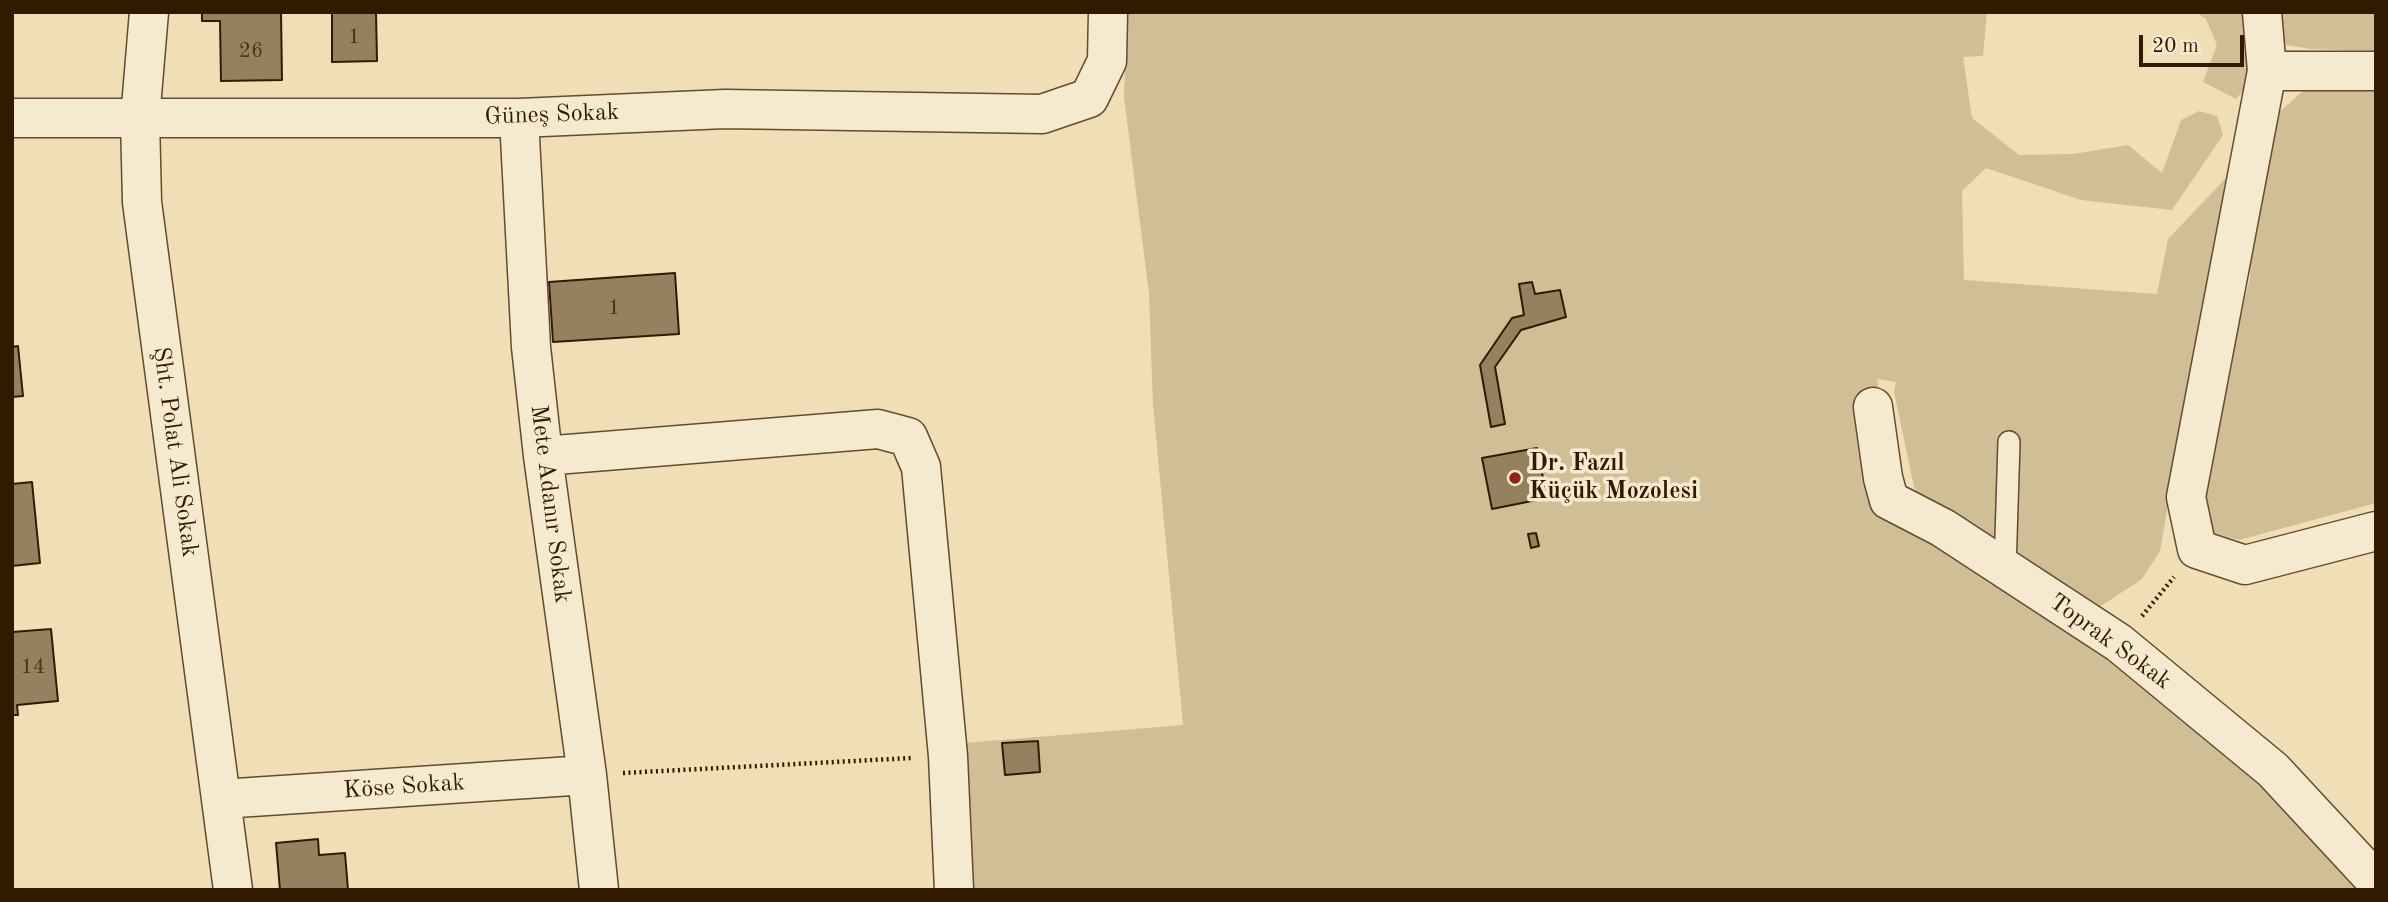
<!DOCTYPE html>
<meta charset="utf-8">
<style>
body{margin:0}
#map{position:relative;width:2388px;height:902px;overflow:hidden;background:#f0dfb6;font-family:"Old Standard TT",serif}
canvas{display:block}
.frame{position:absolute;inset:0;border:14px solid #321a00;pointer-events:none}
.scale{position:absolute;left:2139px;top:35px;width:105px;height:32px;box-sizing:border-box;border:4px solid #321a00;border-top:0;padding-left:9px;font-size:21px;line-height:24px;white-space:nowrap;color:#321a00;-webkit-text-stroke:5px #f5ead0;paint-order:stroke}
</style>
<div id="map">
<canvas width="2388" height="902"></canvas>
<div class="frame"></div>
<div class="scale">20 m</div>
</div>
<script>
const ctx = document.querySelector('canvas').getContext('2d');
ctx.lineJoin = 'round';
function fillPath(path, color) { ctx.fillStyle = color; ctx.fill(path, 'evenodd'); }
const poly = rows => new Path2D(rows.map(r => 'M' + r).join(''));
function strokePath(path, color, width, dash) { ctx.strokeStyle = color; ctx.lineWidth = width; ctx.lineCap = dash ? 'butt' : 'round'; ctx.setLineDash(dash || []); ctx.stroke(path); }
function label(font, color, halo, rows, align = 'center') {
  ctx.font = font + ' "Old Standard TT",serif'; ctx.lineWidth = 7; ctx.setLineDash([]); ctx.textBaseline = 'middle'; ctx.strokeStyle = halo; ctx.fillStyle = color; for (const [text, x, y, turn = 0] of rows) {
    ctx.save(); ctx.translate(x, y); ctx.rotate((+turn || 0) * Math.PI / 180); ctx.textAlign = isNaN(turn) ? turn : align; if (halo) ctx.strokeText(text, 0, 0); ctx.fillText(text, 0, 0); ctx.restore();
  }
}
fillPath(poly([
 [1127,12,1987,12,1983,56,1963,57,1972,118,2019,155,2073,154,2128,145,2162,173,2181,120,2199,111,2217,116,2223,135,2172,210,2081,200,1986,168,1962,191,1964,280,2157,294,2168,239,2226,178,2160,551,2142,579,2098,608,2265,781,2365,890,974,890,964,743,1183,725,1153,405,1149,294,1124,97],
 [1877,379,1896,382,1894,392,1916,496,1900,498],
 [2195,12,2245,12,2251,53,2247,86,2236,99,2203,82,2217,45,2206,19],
 [2272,12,2376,12,2376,51,2311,49,2286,45],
 [2376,90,2376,503,2239,540,2212,533,2197,508,2250,277,2253,206,2267,123,2303,91]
]), '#d0be97');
const building = poly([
 [202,12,281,12,282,80,221,81,220,21,202,21,202,12],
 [332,12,376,12,377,61,332,62,332,12],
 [675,273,679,334,553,342,549,282,675,273],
 [1532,282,1535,294,1560,290,1566,317,1521,330,1495,367,1505,424,1491,427,1480,365,1512,318,1524,315,1519,284,1532,282],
 [18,346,23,396,12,397,12,347,18,346],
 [1537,448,1547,498,1492,509,1482,458,1537,448],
 [32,482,40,563,12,566,12,484,32,482],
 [1536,533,1539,546,1531,548,1528,534,1536,533],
 [51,629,58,701,17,705,18,715,12,715,12,632,51,629],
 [1038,741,1040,772,1005,775,1002,743,1038,741],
 [318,839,319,855,345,853,348,890,280,890,276,843,318,839]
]);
fillPath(building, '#95805f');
strokePath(building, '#321a00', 2);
const lane = poly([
 [2005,569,2009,442]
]);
const street = poly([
 [149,12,140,119,142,202,233,890],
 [2262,12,2267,71,2186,497,2197,549,2245,565,2376,531],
 [2267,71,2376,71],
 [12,118,519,118,725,109,1042,114,1089,98,1107,61,1108,12],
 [519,118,531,347,543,456,587,775,599,890],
 [1873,407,1883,478,1889,500,1943,528,2119,643,2273,770,2376,881],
 [543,456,878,429,908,437,921,467,948,756,954,890],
 [221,799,587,775]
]);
strokePath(lane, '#624b2e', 24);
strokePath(street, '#624b2e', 41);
strokePath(poly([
 [2142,616,2174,577],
 [623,773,911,758]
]), '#321a00', 4.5, [2, 3.5]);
strokePath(lane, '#f5ead0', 21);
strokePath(street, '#f5ead0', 38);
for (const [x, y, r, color] of [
 [1515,478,7,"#8f2418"]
]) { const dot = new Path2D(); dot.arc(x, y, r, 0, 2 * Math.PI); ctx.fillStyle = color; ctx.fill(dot); strokePath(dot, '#f5ead0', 2.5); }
label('21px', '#4b3418', null, [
 ["1",354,37],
 ["26",251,51],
 ["1",614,308],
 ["14",33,667]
]);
label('24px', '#321a00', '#f5ead0', [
 ["Güneş Sokak",552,115,-2],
 ["Şht. Polat Ali Sokak",175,452,82],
 ["Mete Adanır Sokak",550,504,83],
 ["Toprak Sokak",2110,642,36],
 ["Köse Sokak",404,787,-4]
]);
label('bold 24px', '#321a00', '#f5ead0', [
 ["Dr. Fazıl",1529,464],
 ["Küçük Mozolesi",1529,492]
], 'left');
</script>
